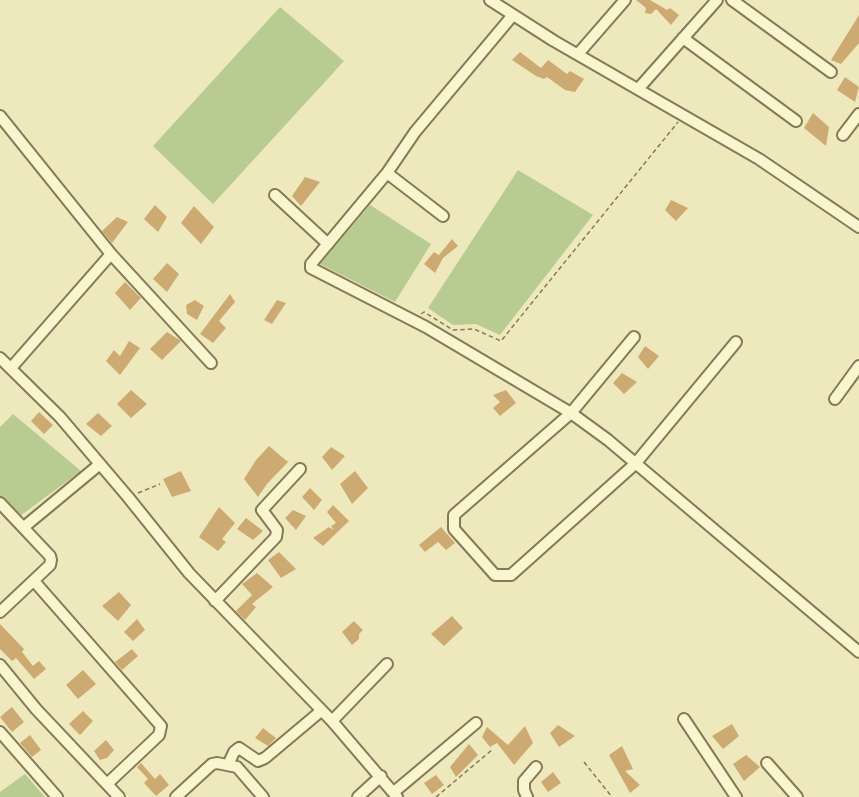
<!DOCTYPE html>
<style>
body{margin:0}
canvas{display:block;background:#eee9bc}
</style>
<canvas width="859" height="797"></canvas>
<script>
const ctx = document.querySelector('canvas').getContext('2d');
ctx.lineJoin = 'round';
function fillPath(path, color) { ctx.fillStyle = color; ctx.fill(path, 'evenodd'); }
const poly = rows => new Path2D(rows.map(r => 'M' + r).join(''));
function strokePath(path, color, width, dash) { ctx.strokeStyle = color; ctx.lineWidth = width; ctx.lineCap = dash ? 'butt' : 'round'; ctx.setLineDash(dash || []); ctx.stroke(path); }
fillPath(poly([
 [280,7,344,61,213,204,153,146],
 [518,170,593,215,500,335,476,324,453,325,428,308],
 [370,205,431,244,395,302,320,264],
 [13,414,81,471,20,516,0,497,0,427],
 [25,774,45,797,0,797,0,792]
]), '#b8cb91');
fillPath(poly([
 [636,0,650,0,667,10,670,8,679,15,671,25,656,9,651,14,645,13,646,8],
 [859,15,859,43,841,64,831,60],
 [520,52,541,68,548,60,567,74,570,71,584,79,575,92,565,90,547,77,544,79,536,76,512,60],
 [845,77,859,87,855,102,837,90],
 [813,113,829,127,826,146,804,128],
 [305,177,320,182,301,206,292,196],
 [671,200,688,208,676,221,665,210],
 [155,205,167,217,158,232,144,219],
 [194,206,214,227,201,244,181,223],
 [117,217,128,222,112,243,102,231],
 [452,239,458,246,443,258,435,273,424,264,434,252,439,255],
 [167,263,179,274,167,292,153,279],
 [125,282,141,298,130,310,115,293],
 [230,294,235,302,219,321,226,328,213,343,200,334],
 [195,300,204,306,197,320,187,314,186,305],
 [277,300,286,303,272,324,264,320],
 [167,332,181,341,162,360,150,349],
 [129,341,140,348,120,375,106,361,114,350,120,356],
 [645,346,659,356,648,369,638,357],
 [622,373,637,382,624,394,613,383],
 [131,390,147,404,131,418,117,404],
 [506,390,516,403,500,416,493,408,500,402,493,395],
 [39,412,53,425,44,434,31,421],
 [98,413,112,426,101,436,86,424],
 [269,446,288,462,267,484,258,497,244,479,256,460],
 [331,447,345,456,332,470,322,457],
 [181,471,191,491,172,497,163,479],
 [355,471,368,488,352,504,340,484],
 [310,488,322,500,314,510,302,497],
 [333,505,349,521,323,546,313,538,329,527,334,530,331,526,336,523,327,512],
 [219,507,235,523,222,539,226,542,218,551,199,537],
 [293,510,306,516,296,530,285,518],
 [246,518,263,531,253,540,237,529],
 [441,527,455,543,446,550,438,542,425,552,419,545],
 [279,552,296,569,281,578,268,560],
 [257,573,273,587,252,604,256,607,245,620,236,611,252,595,242,584],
 [119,592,131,605,118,621,102,606],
 [452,616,463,628,444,646,431,634],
 [137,619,145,630,133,641,124,632],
 [354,621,363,630,359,634,359,639,352,645,342,632],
 [0,624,24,649,22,652,33,666,39,661,46,669,34,679,16,658,12,661,0,649],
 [132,649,138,656,122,670,115,662],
 [83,670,96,684,78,699,66,685],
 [12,707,24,722,12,732,0,717],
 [83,711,93,721,80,735,69,724],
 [732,724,739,736,723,749,712,736],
 [558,725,575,736,559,747,550,733],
 [525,726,533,743,514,765,497,743,490,747,482,737,487,727,508,745],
 [263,728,276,738,268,746,255,738],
 [30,735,41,750,32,757,20,743],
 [106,740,114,750,107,758,100,760,94,751],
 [469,744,478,755,456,777,450,767],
 [622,746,633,769,625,771,640,785,630,793,609,755],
 [746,755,760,767,744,781,733,764],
 [141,763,155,779,160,774,169,785,156,796,144,783,148,779,137,767],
 [553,772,561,783,548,792,541,782],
 [436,775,444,785,432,794,424,783]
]), '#cdaa71');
const minor = poly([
 [490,0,554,41,759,159,859,227],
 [732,0,831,72],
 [683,38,796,121],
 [578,54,625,0],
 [639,88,717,0],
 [0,116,111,254,11,368],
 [843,135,859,114],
 [387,173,415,132,513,15],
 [275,195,328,244],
 [443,216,387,173,311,264,311,268,426,327,571,413,608,440,859,652],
 [111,254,211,363],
 [634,337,571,413,454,515,454,529,495,575,511,575,635,464,736,342],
 [0,358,60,417,128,497,189,573,332,721,397,797],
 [835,399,859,366],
 [0,503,50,556,51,560,50,565,0,612],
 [24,527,100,464],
 [34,581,161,726,159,735,107,784],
 [215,601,276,537,277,530,262,510,300,469],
 [0,665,36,709,119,797],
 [684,719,736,797],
 [332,721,387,664],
 [0,732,57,797],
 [767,763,797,797],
 [228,765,234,752,239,748,258,761,265,758,321,711],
 [394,792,476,723],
 [176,797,212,764,217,763,237,767,263,797],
 [358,797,381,776],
 [527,797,524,790,524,781,536,767]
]);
strokePath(minor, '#857956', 14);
strokePath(poly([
 [421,314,424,312,453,330,474,329,501,341,678,122],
 [138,493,160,484],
 [584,762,612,797],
 [436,797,493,749]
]), '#857956', 1.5, [4.5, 3]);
strokePath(minor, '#f9f5cf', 10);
</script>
